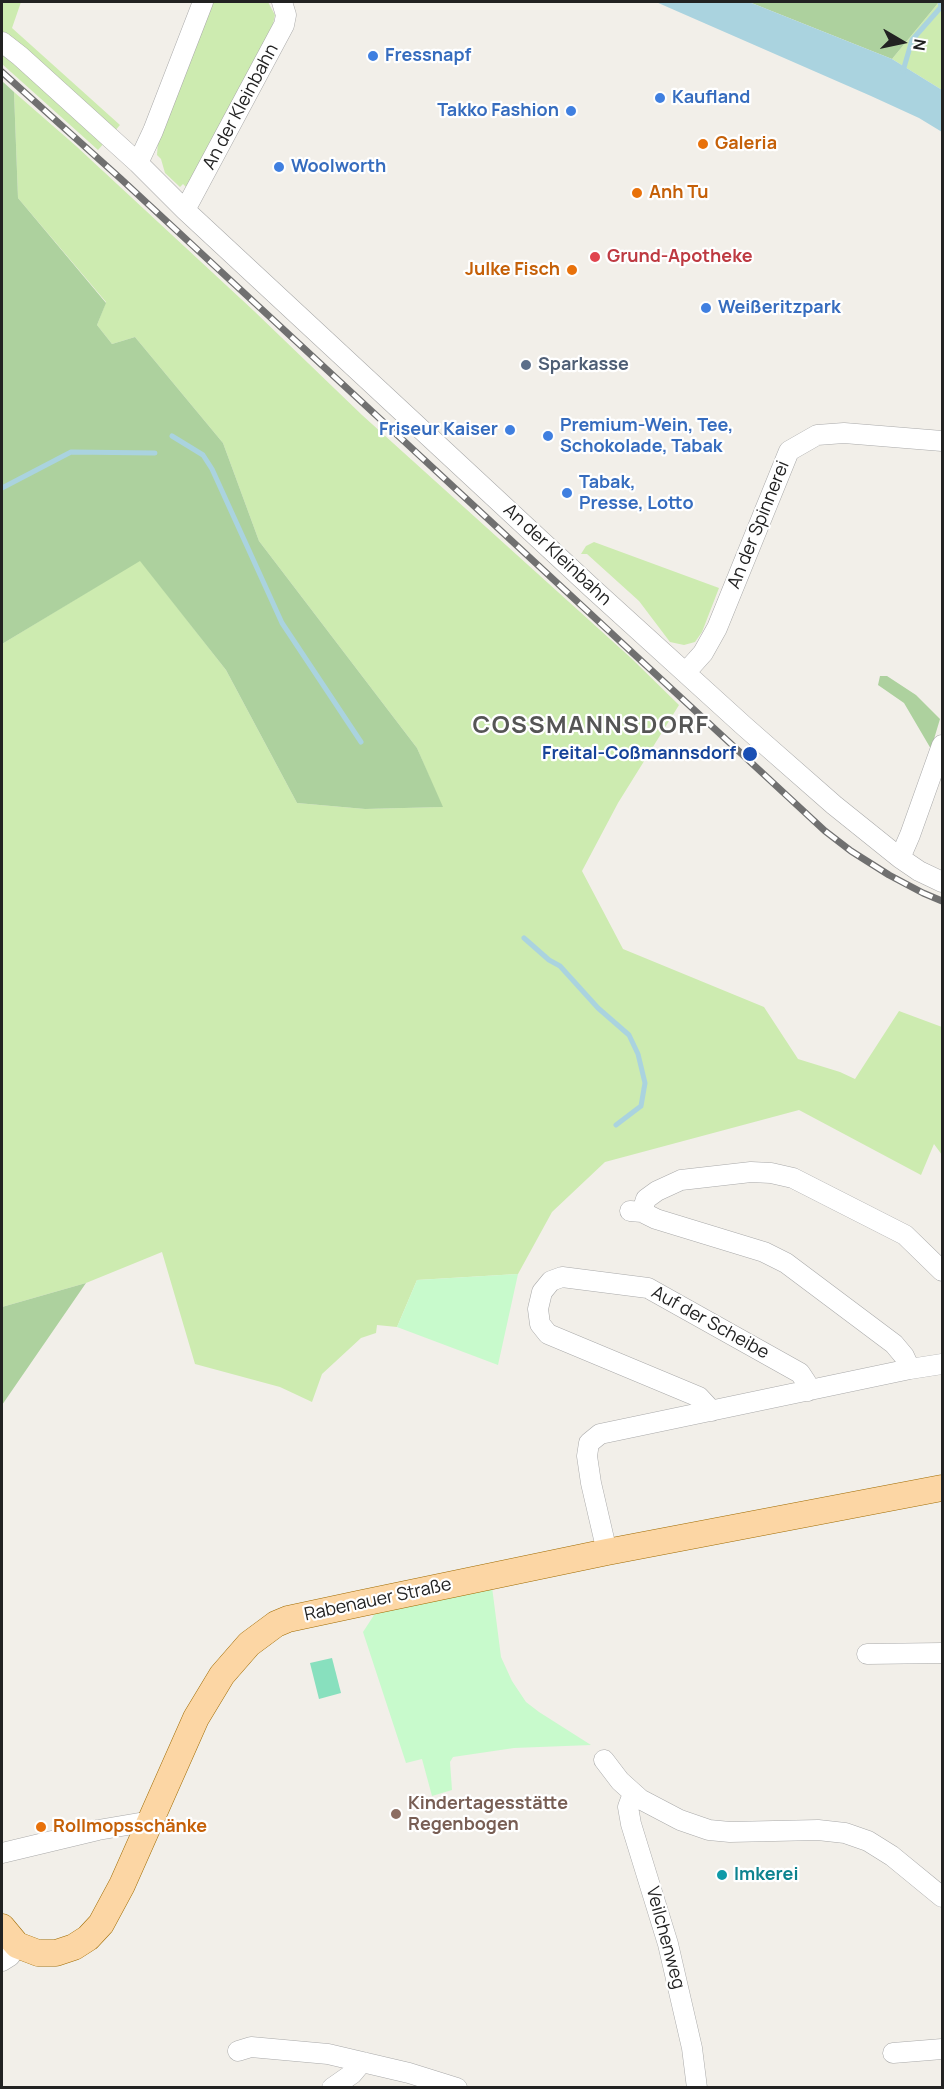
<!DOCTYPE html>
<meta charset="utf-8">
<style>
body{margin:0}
#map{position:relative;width:944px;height:2089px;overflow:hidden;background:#f2efe9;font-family:Manrope,sans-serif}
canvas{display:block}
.frame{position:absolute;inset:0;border:3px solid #222;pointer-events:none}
.north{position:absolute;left:872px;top:12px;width:60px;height:60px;-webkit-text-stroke:4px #fff;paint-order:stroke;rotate:99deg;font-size:16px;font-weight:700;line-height:24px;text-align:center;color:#222}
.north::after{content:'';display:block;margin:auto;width:21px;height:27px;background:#222;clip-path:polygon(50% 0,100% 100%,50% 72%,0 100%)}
</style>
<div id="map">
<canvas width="944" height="2089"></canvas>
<div class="frame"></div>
<div class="north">N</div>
</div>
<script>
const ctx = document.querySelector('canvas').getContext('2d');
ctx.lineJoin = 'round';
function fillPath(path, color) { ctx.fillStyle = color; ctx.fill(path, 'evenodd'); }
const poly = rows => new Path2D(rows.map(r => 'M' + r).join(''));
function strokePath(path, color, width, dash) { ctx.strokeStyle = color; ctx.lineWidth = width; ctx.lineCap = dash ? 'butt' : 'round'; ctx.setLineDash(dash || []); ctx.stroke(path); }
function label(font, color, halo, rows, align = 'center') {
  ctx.font = font + ' Manrope,sans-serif'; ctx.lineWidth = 4.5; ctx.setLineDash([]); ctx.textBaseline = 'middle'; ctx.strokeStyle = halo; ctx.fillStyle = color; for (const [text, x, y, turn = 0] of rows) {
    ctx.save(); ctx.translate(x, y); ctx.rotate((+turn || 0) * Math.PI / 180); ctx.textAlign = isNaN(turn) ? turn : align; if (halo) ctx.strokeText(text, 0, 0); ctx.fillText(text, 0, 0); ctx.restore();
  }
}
fillPath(poly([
 [2,2,21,2,12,28,120,125,98,150,2,64],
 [212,2,268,2,275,15,273,24,246,78,186,187,183,184,180,187,165,173,161,159,157,155,158,141],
 [939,2,942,2,942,90,892,59],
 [14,92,76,146,254,311,362,415,631,658,679,705,618,803,582,871,623,949,764,1007,798,1059,840,1072,855,1079,899,1011,942,1027,942,1155,934,1144,921,1175,799,1110,605,1162,552,1212,518,1274,417,1280,397,1327,377,1325,376,1333,361,1338,322,1374,312,1402,280,1387,195,1364,162,1252,86,1283,2,1307,2,644,140,560,226,670,297,803,365,809,442,807,417,748,259,541,223,443,135,337,112,344,97,325,106,302,18,198],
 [594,542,719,588,702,632,695,642,684,645,670,642,639,601,587,554,581,554,586,546]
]), '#cdebb0');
fillPath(poly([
 [749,2,939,2,892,59],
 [2,81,14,92,18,198,106,303,97,325,112,344,135,337,223,443,259,541,417,748,443,807,365,809,297,803,226,670,140,561,2,644],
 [880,676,887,676,916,695,940,719,931,749,904,703,878,685],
 [86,1283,2,1405,2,1307]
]), '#add19e');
fillPath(poly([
 [518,1274,498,1365,397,1327,417,1280],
 [492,1587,501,1657,512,1681,526,1702,539,1712,591,1745,514,1748,453,1757,450,1762,452,1790,432,1796,422,1759,406,1763,363,1632,376,1612]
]), '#c8facc');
fillPath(poly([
 [332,1658,341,1693,319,1699,310,1663]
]), '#88e0be');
fillPath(poly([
 [656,2,749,2,892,59,942,90,942,132,919,118,871,96]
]), '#aad3df');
strokePath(poly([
 [903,71,912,40,941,7,940,2],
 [172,436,203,455,212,469,282,623,361,742],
 [2,488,71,452,155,453],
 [524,938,549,960,560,966,598,1008,629,1035,638,1054,645,1083,641,1106,616,1125]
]), '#aad3df', 5);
const minor = poly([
 [2,42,20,56,138,163,185,210,592,588,744,726,834,805,900,858,919,871,942,882],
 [138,163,153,131,203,2],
 [185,210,284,25,286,15,282,2],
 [686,672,703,653,717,628,789,451,817,435,844,433,942,441],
 [900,858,910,835,942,745],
 [630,1211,642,1212,656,1219,764,1252,786,1263,894,1344,904,1356,910,1369],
 [642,1212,646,1199,657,1191,681,1180,751,1172,771,1173,793,1178,905,1235,942,1271],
 [712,1411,699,1397,548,1334,540,1324,538,1309,542,1292,551,1281,562,1277,648,1288,800,1373,806,1382,808,1391],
 [607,1552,591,1483,587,1456,589,1443,600,1434,910,1369,942,1364],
 [867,1654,942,1653],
 [604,1760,620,1781,640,1799,680,1820,709,1830,730,1832,818,1830,845,1833,868,1841,892,1856,942,1897],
 [640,1799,631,1799,628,1807,631,1824,668,1944,692,2048,697,2088],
 [2,1853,98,1830,151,1821],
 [2,1961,10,1956,17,1945],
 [238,2051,251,2047,328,2054,409,2073,457,2088],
 [893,2053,942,2049],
 [332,2088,352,2074,362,2062]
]);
const major = poly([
 [2,1927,17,1945,38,1953,56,1953,74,1947,88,1938,101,1924,122,1885,196,1718,222,1675,249,1644,276,1624,288,1619,358,1604,607,1552,942,1488]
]);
strokePath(minor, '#a9a9a9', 21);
strokePath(major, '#a06b00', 27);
strokePath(minor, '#fff', 20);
strokePath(major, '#fcd6a4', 26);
const rail = poly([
 [2,72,121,179,825,831,851,851,889,875,923,893,942,901]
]);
strokePath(rail, '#707070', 7);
strokePath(rail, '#fff', 4.5, [14]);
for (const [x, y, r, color] of [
 [373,56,6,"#3f7fe0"],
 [660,98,6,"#3f7fe0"],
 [571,111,6,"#3f7fe0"],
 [703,144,6,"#e8710a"],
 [279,167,6,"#3f7fe0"],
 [637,193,6,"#e8710a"],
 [595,257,6,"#e0444e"],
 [572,270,6,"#e8710a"],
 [706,308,6,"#3f7fe0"],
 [526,365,6,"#5c6f8a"],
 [510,430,6,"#3f7fe0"],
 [548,436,6,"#3f7fe0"],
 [567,493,6,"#3f7fe0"],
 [750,754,8,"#1a4fb4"],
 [396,1814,6,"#8d6e63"],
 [41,1827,6,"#e8710a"],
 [722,1875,6,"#0f9aa8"]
]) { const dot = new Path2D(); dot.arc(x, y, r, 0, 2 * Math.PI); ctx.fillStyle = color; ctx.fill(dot); strokePath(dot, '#fff', 2); }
label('bold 18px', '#366cbe', '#fff', [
 ["Fressnapf",385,56],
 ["Kaufland",672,98],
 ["Takko Fashion",559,111,"right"],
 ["Woolworth",291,167],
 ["Weißeritzpark",718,308],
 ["Premium-Wein, Tee,",560,426],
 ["Schokolade, Tabak",560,447],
 ["Friseur Kaiser",498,430,"right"],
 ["Tabak,",579,483],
 ["Presse, Lotto",579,504]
], 'left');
label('18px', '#222', '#fff', [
 ["An der Kleinbahn",241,107,-62],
 ["An der Spinnerei",759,525,-68],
 ["An der Kleinbahn",557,555,43],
 ["Auf der Scheibe",710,1323,29],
 ["Rabenauer Straße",378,1600,-12],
 ["Veilchenweg",665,1938,75]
]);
label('bold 18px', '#c56008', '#fff', [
 ["Galeria",715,144],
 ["Anh Tu",649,193],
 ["Julke Fisch",560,270,"right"],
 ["Rollmopsschänke",53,1827]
], 'left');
label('bold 18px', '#be3a42', '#fff', [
 ["Grund-Apotheke",607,257]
], 'left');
label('bold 18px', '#4e5e75', '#fff', [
 ["Sparkasse",538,365]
], 'left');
label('bold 18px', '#164399', '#fff', [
 ["Freital-Coßmannsdorf",736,754]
], 'right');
label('bold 18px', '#785e54', '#fff', [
 ["Kindertagesstätte",408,1804],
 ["Regenbogen",408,1825]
], 'left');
label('bold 18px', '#0d838f', '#fff', [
 ["Imkerei",734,1875]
], 'left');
ctx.letterSpacing = '1.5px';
label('bold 24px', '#555', '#fff', [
 ["COSSMANNSDORF",591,726]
]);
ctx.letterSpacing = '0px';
</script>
